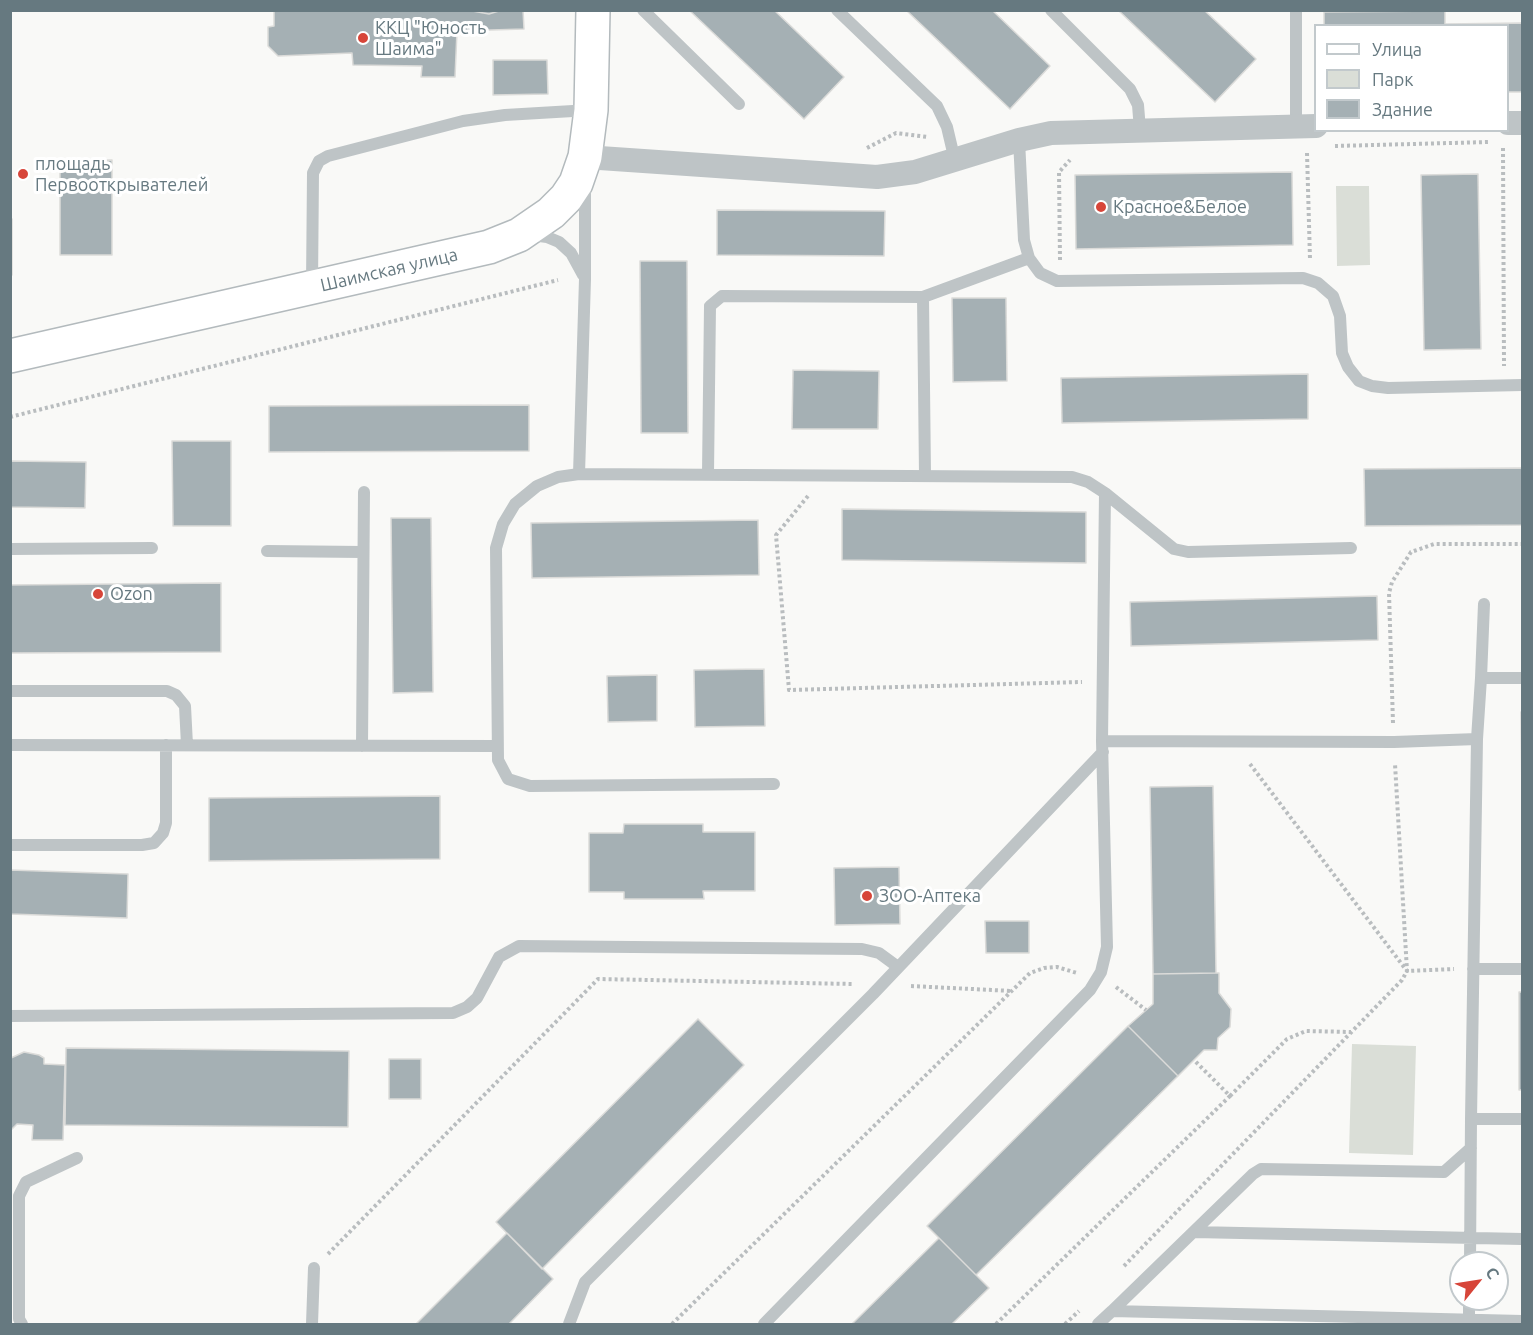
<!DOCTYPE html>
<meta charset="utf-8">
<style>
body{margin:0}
#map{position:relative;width:1533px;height:1335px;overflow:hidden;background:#f9f9f7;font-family:Ubuntu,sans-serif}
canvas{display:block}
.frame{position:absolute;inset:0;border:12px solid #667980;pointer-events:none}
.legend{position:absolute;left:1314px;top:24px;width:195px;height:108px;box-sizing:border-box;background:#fff;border:2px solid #c2c9cc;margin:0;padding:8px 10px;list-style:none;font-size:18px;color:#667980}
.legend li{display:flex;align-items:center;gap:12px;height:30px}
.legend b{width:30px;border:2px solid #c2c9cc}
.north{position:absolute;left:1449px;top:1251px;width:60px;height:60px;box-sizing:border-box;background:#fff;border:2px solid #c2c9cc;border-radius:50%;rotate:60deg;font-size:16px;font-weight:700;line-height:24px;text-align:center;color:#667980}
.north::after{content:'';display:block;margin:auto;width:21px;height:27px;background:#d74539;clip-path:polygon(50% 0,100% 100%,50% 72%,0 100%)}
</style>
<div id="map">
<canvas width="1533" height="1335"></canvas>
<div class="frame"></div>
<ul class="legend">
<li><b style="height:8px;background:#fff"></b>Улица</li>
<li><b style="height:16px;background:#daded7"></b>Парк</li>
<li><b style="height:16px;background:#a5b0b4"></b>Здание</li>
</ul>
<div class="north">С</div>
</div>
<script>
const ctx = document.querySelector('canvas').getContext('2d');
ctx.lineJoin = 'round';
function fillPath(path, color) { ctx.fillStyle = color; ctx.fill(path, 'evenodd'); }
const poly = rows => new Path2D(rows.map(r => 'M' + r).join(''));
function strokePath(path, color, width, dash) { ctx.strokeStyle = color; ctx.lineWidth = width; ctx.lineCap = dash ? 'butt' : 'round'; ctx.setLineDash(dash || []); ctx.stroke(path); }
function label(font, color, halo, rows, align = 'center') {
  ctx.font = font + ' Ubuntu,sans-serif'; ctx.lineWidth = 6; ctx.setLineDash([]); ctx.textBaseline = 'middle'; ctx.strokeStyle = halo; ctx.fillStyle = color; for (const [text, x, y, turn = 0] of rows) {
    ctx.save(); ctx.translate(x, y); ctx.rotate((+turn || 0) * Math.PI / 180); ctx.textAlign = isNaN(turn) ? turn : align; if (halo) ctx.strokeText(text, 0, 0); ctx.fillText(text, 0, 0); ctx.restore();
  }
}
fillPath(poly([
 [1336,186,1369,186,1370,265,1337,266],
 [1352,1044,1416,1046,1413,1155,1349,1153]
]), '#daded7');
const building = poly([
 [274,10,467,10,489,14,502,10,523,10,524,29,457,31,455,77,421,77,422,66,353,65,352,53,278,56,268,46,268,27,274,26,274,10],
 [467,10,502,10,489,14,467,10],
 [689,10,774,10,844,77,804,119,689,10],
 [906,10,992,10,1050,66,1010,109,906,10],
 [1118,10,1204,10,1256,59,1215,102,1118,10],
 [1445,11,1445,24,1522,23,1522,92,1508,92,1508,26,1324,26,1324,12,1445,11],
 [493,60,547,60,548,94,493,95,493,60],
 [112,160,112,255,60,255,60,161,112,160],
 [1292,172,1293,245,1076,249,1075,175,1292,172],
 [1478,174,1481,349,1424,350,1421,175,1478,174],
 [717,210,885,211,884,256,717,255,717,210],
 [10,219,12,219,12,275,10,275,10,219],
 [640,261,687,261,688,433,641,433,640,261],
 [952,298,1006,298,1007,381,953,382,952,298],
 [793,370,879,371,878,429,792,429,793,370],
 [1308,374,1308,419,1062,423,1061,378,1308,374],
 [529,405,529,451,269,452,269,406,529,405],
 [172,441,231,441,231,526,173,526,172,441],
 [10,461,86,462,85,508,10,507,10,461],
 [1522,468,1522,525,1365,526,1364,469,1522,468],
 [842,509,1086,512,1086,563,842,560,842,509],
 [391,518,431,518,433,692,393,693,391,518],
 [758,520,759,575,532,578,531,523,758,520],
 [221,583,221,652,10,653,10,585,221,583],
 [1377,596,1378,640,1131,646,1130,602,1377,596],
 [764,669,765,726,695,727,694,670,764,669],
 [657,675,657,721,608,722,607,676,657,675],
 [1521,712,1522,712,1522,798,1521,712],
 [1213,786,1216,973,1153,974,1150,787,1213,786],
 [440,796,440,859,209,861,209,798,440,796],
 [624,824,703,824,703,832,755,832,755,891,703,891,704,899,624,899,624,892,589,892,589,833,623,833,624,824],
 [899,867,900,924,835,925,834,868,899,867],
 [10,870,128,874,127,918,10,914,10,870],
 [985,921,1029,921,1029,953,986,953,985,921],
 [1216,973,1219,973,1219,993,1231,1009,1230,1027,1218,1038,1217,1050,1204,1050,1178,1076,1128,1026,1153,1004,1153,974,1216,973],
 [1519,992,1522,992,1522,1090,1519,1090,1519,992],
 [698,1019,744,1065,542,1269,496,1222,698,1019],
 [1128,1026,1178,1076,976,1275,927,1226,1128,1026],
 [66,1048,349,1051,348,1127,65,1125,66,1048],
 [24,1052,39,1055,44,1058,44,1064,65,1065,63,1140,32,1140,33,1125,17,1124,10,1131,11,1058,24,1052],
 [389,1059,421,1059,421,1099,389,1099,389,1059],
 [507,1233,553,1279,509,1324,416,1324,507,1233],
 [939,1238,989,1288,952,1324,852,1324,939,1238]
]);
fillPath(building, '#a5b0b4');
strokePath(building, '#dbdbd9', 1.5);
const secondary = poly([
 [10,356,489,247,519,235,551,213,566,198,576,183,585,157,591,110,593,10]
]);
strokePath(secondary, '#b3babd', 36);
strokePath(poly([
 [1335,146,1489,142],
 [867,148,896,133,928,137],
 [1503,148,1504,366],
 [1307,153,1310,259],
 [1060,260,1059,172,1070,160],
 [10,417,558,280],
 [808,496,776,535,789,690,1082,682],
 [1393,723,1389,593,1392,582,1411,552,1434,544,1522,544],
 [1250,764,1407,971,1454,969],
 [911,986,1012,991],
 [1116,987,1146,1010],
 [1230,1096,1287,1039,1306,1031,1351,1032],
 [328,1254,598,979,852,984],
 [1124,1266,1402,980,1407,971,1395,764],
 [672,1324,1030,973,1044,968,1057,967,1077,973],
 [996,1324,1230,1096,1194,1060],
 [1065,1324,1079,1311]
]), '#b9bdbf', 4, [3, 3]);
strokePath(poly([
 [643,10,739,104],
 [837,10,937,106,947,127,955,161],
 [1051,10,1130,89,1138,105,1140,130],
 [1296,127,1296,10],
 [1019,140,1024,240,1029,258,1040,273,1057,281,1303,278,1318,283,1333,296,1340,316,1342,353,1348,367,1359,381,1372,386,1388,388,1522,385],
 [532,235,547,237,559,242,571,253,583,275],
 [312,285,313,173,319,161,328,156,463,121,505,115,590,110],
 [923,297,1029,258],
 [708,473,710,306,722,296,923,297,925,475],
 [579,474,585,279,585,184],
 [10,549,152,548],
 [267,551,362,552],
 [1481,678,1484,604],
 [10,691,167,691,176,695,185,706,187,745],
 [1477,739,1481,678,1522,678],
 [1102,741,1394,742,1477,739,1471,1119,1522,1119],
 [10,745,497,746],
 [362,746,364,492],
 [774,784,530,786,508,779,498,760,496,548,503,524,515,504,537,486,558,477,579,474,1072,477,1088,482,1105,493,1174,549,1188,552,1351,548],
 [10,845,142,845,154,843,163,833,166,823,166,745],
 [1473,969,1522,969],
 [10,1016,453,1013,467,1007,477,998,499,957,519,946,862,949,879,953,898,967],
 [1194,1232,1522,1239],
 [1470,1263,1471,1119],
 [1112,1311,1253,1174,1261,1169,1444,1172,1471,1148],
 [22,1324,19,1319,19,1196,26,1182,77,1158],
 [312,1324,314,1268],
 [569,1324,585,1282,873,994,1103,752],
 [764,1324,1090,990,1101,972,1107,947,1102,741,1105,493],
 [1098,1324,1112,1311,1522,1321],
 [1469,1324,1469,1299]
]), '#bec4c6', 12);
strokePath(poly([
 [1508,123,1522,123],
 [585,157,877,177,915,172,1019,140,1051,133,1316,126]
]), '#bec4c6', 24);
strokePath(secondary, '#fff', 33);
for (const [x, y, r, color] of [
 [363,38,6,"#d74539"],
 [23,174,6,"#d74539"],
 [1101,207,6,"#d74539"],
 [98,594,6,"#d74539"],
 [867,896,6,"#d74539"]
]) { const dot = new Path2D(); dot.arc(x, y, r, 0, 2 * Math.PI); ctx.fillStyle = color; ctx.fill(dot); strokePath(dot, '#fff', 2); }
label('18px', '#667980', '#fff', [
 ["ККЦ \"Юность",375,28],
 ["Шаима\"",375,49],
 ["площадь",35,164],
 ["Первооткрывателей",35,185],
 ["Красное&Белое",1113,207],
 ["Ozon",110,594],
 ["ЗОО-Аптека",879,896]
], 'left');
label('18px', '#667980', '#fff', [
 ["Шаимская улица",389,270,-13]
]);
</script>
